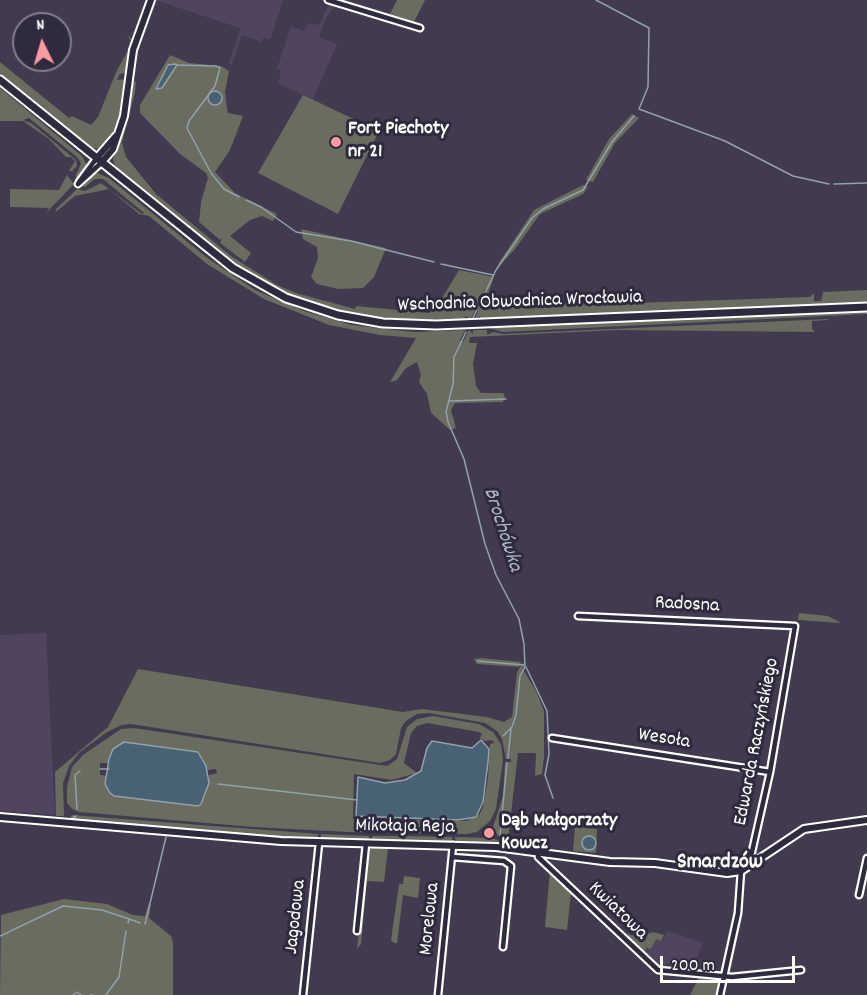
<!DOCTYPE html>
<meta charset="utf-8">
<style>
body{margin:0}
#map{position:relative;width:867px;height:995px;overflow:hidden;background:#423a4f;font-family:Dekko,sans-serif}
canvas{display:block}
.north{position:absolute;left:12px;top:12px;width:60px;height:60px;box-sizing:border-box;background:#2f2a3d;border:2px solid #827f8b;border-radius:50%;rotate:355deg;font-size:16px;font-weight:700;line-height:24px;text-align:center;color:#fff}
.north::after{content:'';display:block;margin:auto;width:21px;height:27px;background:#ff9aa2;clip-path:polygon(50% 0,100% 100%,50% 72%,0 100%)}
.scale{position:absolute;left:660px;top:956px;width:135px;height:27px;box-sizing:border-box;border:3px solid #fff;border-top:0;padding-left:8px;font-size:18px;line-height:21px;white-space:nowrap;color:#fff;-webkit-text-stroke:4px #2f2a3d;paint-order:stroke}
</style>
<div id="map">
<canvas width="867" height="995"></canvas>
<div class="north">N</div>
<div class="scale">200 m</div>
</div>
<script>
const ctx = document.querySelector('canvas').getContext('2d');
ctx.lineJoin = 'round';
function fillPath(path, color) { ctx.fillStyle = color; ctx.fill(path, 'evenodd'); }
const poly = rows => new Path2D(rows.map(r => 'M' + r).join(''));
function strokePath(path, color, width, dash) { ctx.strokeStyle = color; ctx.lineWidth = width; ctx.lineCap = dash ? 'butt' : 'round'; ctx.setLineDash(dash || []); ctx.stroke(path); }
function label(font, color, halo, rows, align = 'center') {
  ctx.font = font + ' Dekko,sans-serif'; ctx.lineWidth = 6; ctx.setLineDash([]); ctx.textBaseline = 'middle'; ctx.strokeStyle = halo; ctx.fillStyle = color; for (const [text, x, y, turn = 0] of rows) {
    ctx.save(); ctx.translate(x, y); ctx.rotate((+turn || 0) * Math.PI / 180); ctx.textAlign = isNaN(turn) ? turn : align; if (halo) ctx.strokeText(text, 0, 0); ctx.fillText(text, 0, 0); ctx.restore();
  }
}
fillPath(poly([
 [155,0,283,0,270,40,263,38,262,42,242,35,232,65,229,63,240,28],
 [329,4,335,5,326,18,319,37,337,44,313,99,278,84,281,70,277,69,291,26,304,31,308,23,319,25],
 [46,633,55,815,0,811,0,635],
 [668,931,703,943,692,971,678,969,668,963,661,968,643,954,656,939,661,941]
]), '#50455c');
fillPath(poly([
 [397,0,425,0,414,22,390,14],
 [126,34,133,41,127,73,120,74,117,80,125,79,126,92,121,117,110,141,101,149,90,148,0,74,0,62,69,118,72,116,91,125,98,117,117,70,130,47,131,41],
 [170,55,189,63,221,66,229,71,225,92,227,109,228,113,243,116,230,150,215,172,235,193,277,214,273,221,262,216,250,220,230,236,251,253,245,262,220,243,222,238,220,240,199,222,201,202,208,178,206,173,180,154,140,113,140,105],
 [133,80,136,82,135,93,122,143,126,157,156,194,231,256,277,285,296,293,355,309,356,306,429,313,436,308,459,270,494,277,487,297,489,303,634,303,810,297,814,293,814,301,821,301,823,292,867,290,867,304,489,320,480,319,480,316,475,319,487,286,471,319,465,316,465,319,452,322,395,321,365,318,322,307,278,290,241,269,116,168,113,159,127,120],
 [0,88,82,156,88,167,80,177,75,177,81,164,78,158,29,118,23,120,31,123,76,160,77,166,72,171,69,171,75,161,71,157,66,157,49,139,23,121,0,121],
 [303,95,379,131,338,214,258,173],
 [632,114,639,118,615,143,593,182,586,180,609,139],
 [95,172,109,178,206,257,255,290,304,311,352,325,414,332,465,330,460,340,463,342,469,330,473,334,473,330,487,330,487,335,493,332,503,334,828,319,828,320,812,321,812,329,815,332,617,330,470,337,469,343,477,343,473,364,476,386,481,393,503,393,505,396,503,402,455,403,451,410,456,428,450,430,431,413,427,394,419,382,421,375,417,362,406,368,397,380,390,382,416,338,380,335,329,325,264,299,207,264,149,216,139,214,109,189,75,196,57,211,55,210,77,189,85,191,101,183,142,214,144,213,103,179,95,179,85,187,82,186],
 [110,174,226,267,226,268,193,243],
 [67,175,74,184,46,213,49,208,10,207,10,189,59,190],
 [583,185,588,187,583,194,540,214,515,249,501,264,498,264,534,210],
 [301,229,386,248,374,277,363,288,338,289,317,284,311,277,318,258,317,247,303,239],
 [867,310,867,314,503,332,486,327],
 [799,613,828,616,841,623,798,620],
 [474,659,481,658,521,662,519,667,477,664],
 [523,662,524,671,536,691,544,711,544,757,542,774,535,776,536,753,518,753,508,840,498,836,493,827,503,796,505,762,511,762,511,759,506,759,502,739,497,731,485,723,429,713,417,714,406,721,401,728,396,754,390,760,380,763,131,724,122,725,107,732,80,752,69,766,63,783,64,816,56,816,55,772,108,727,138,669,403,712,422,709,487,717,504,722,512,717,517,672],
 [433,716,479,724,493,732,501,744,503,760,496,809,490,821,477,832,467,834,349,832,253,827,79,812,72,809,67,803,67,787,72,767,83,755,121,729,134,728,387,766,397,759,407,727,417,719],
 [427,723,479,732,482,734,480,738,485,741,492,740,494,743,490,744,488,778,483,807,479,815,466,821,353,819,354,774,392,780,417,773,404,763,411,733,417,726],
 [113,749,206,766,208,770,216,769,217,773,209,775,209,783,106,778,107,776,100,775,100,763,109,763],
 [72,815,318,834,318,840,284,840,68,820],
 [575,827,597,829,596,853,573,851],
 [321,834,369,836,369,841,321,839],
 [372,836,401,836,402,840,372,841],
 [405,836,452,837,452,842,406,842],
 [455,837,492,838,504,843,503,846,456,844],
 [369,848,388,849,384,882,367,881,361,944,357,949],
 [550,871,571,893,567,930,545,927],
 [404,876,420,878,418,898,403,895,397,943,394,943,391,940,399,884,403,884],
 [64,899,107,904,133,915,145,916,149,903,151,904,149,918,171,936,173,942,173,995,0,995,1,915],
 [653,932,664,935,661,941,656,939,651,949,647,948,643,954,624,934,639,936],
 [699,977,717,979,719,984,715,995,690,995]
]), '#696c5e');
const water = poly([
 [175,64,177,65,162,88,156,89,168,65,175,64],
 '208 98a7 7 0 1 1 14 0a7 7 0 1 1-14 0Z',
 [481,740,489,749,488,762,483,802,476,817,458,820,356,816,358,777,385,783,405,780,421,771,427,748,432,741,472,748,481,740],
 [124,742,198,752,206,766,209,783,201,804,198,806,114,796,110,793,105,784,109,759,113,749,124,742],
 '582 843a7 7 0 1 1 14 0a7 7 0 1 1-14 0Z'
]);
fillPath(water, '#496273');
strokePath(water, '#92a1ab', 1.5);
strokePath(poly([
 [596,0,649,28,648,87,639,109,725,141,793,176,829,184],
 [176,65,216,66,220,68,215,86,189,121,187,128,211,173,224,189,239,197],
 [834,184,867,183],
 [246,200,261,207,296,232,351,241,434,262],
 [441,264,493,275],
 [473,318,496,270,532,218,543,209,583,190,612,142,634,116],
 [466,332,454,357,453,384,446,412,448,422,464,459,485,544,496,575,519,619,524,644,525,667,520,676,516,715,512,727,503,736],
 [450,401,506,399],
 [477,661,524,665],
 [526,667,547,711,549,754,545,775,553,798],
 [508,758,511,729],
 [100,769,109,769],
 [218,784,357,800],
 [77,809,75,775,80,771],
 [71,819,76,816],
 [74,819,255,835],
 [259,835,317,839],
 [500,835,507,763],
 [323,839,368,840],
 [373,840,400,841],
 [405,841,451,841],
 [456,842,499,843],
 [128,923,129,919,140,923],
 [145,924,166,837],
 [0,936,63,906,102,910,129,919],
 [73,995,77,992,81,995],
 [90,995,93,995],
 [106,995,119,977,126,931]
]), '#92a1ab', 1.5);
const minor = poly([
 [328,0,420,28],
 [79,182,96,159],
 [78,184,101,163],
 [578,616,795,626,770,772,751,856,752,863],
 [552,738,770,772],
 [538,852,538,857,658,970,732,977,801,970],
 [452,857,504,861,511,866,503,947],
 [859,895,867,858],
 [357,931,366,844],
 [303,995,319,843],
 [438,995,453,845],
 [720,995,738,913,741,871]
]);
const tertiary = poly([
 [96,159,116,136],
 [101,163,113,149,124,116,133,50,151,0],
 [0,817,281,841,496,847,610,862,655,863,727,873,741,871,804,829,867,820]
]);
const secondary = poly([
 [0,80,233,268,286,298,338,315,383,323,436,325,867,307]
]);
strokePath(minor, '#fff', 9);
strokePath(tertiary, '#fff', 10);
strokePath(secondary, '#fff', 11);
strokePath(minor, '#2f2a3d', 4.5);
strokePath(tertiary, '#2f2a3d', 6);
strokePath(secondary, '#2f2a3d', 7);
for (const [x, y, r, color] of [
 [336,142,6,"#ff9aa2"],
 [489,833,6,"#ff9aa2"]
]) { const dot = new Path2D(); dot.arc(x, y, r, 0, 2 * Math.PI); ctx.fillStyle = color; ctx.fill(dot); strokePath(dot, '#2f2a3d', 2); }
label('bold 20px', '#fff', '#2f2a3d', [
 ["Fort Piechoty",348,130],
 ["nr 21",348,153],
 ["Dąb Małgorzaty",501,822],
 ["Kowcz",501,845]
], 'left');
label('20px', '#fff', '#2f2a3d', [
 ["Wschodnia Obwodnica Wrocławia",520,303,-2],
 ["Radosna",687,606,3],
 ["Wesoła",664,740,9],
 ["Edwarda Raczyńskiego",758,742,-79],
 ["Mikołaja Reja",405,828,1],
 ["Kwiatowa",617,912,44],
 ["Jagodowa",297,917,-84],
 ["Morelowa",431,919,-84]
]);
label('italic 21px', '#adb8c0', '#2f2a3d', [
 ["Brochówka",501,530,72]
]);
label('bold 22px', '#fff', '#2f2a3d', [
 ["Smardzów",720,864]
]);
</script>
